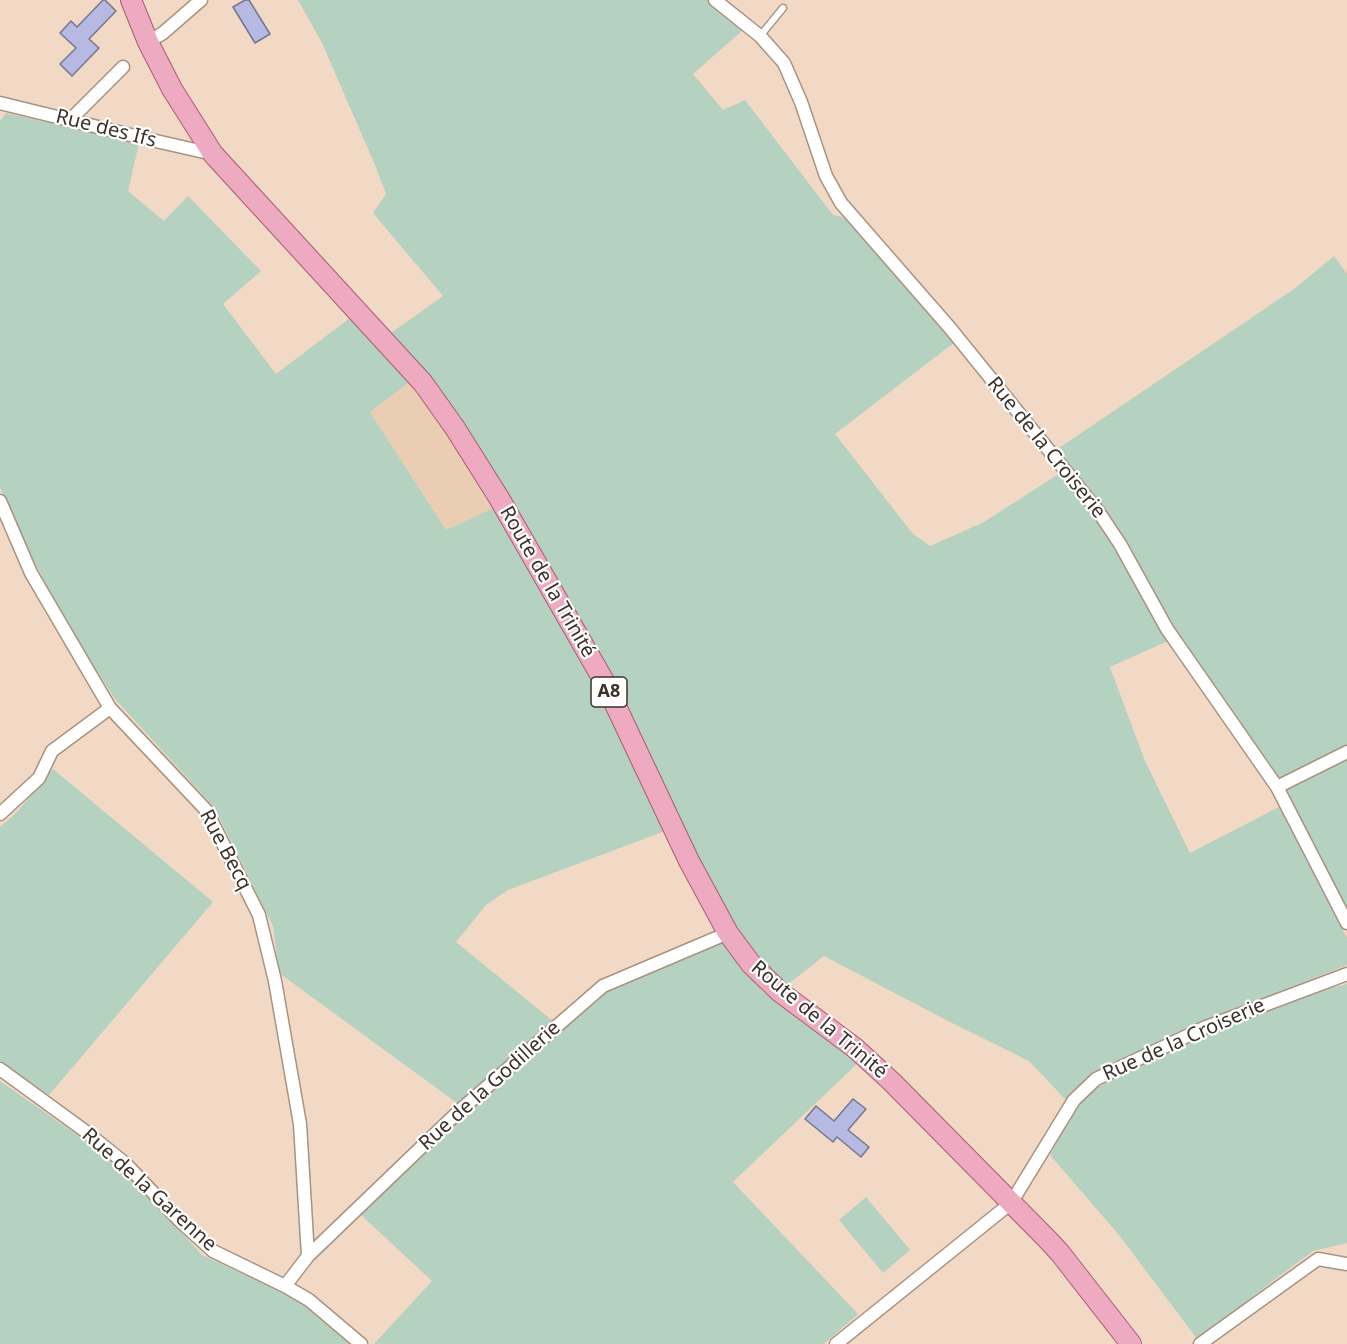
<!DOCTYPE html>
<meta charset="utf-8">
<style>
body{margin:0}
canvas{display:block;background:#f2d9c5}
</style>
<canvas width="1347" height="1344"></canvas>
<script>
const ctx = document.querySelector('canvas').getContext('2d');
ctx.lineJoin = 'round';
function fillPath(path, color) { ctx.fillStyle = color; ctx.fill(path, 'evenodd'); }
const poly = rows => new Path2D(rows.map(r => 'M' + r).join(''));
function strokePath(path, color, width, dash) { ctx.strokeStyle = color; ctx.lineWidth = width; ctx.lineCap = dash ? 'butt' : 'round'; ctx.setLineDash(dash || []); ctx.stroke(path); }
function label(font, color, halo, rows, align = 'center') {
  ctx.font = font + ' "Noto Sans",sans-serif'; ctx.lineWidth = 4.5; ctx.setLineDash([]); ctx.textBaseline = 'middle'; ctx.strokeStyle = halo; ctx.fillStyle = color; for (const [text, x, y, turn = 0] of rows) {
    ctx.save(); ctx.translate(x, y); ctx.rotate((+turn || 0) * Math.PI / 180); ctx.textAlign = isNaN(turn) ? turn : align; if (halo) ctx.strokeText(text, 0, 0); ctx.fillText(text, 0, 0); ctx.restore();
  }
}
fillPath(poly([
 [411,381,498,506,446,530,370,412]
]), '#eacdb3');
fillPath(poly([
 [298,0,708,0,743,30,693,74,723,110,745,100,833,215,843,217,955,342,835,434,913,534,930,546,984,522,1060,473,1095,514,1170,640,1110,667,1145,761,1190,853,1279,807,1347,938,1347,965,1184,1029,1093,1076,1067,1101,1029,1061,948,1021,824,956,787,985,765,964,737,929,718,898,618,692,480,449,420,364,391,333,443,296,373,213,386,194,375,165,322,43],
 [6,113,139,143,128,191,164,221,188,196,261,271,223,304,276,374,354,315,411,381,370,412,446,530,498,506,594,686,665,831,508,890,486,905,456,942,553,1021,457,1103,279,973,273,926,214,807,115,699,67,625,26,546,0,487,0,121],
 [1334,256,1347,274,1347,745,1279,779,1203,672,1168,617,1123,537,1104,508,1056,450,1294,289],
 [1347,759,1347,910,1284,791],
 [53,769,213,902,49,1095,0,1061,0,827,17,812],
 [723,940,762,991,832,1039,860,1061,733,1182,858,1314,824,1344,374,1344,432,1281,360,1214,468,1110,604,993],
 [1347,984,1347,1243,1313,1251,1270,1283,1198,1340,1119,1235,1050,1155,1074,1111,1091,1092,1103,1084,1206,1032,1307,994],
 [0,1081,123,1167,202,1255,297,1299,353,1344,0,1344],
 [866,1197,910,1250,883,1273,839,1220]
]), '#b5d1c0');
const building = poly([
 [103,0,105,0,116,11,89,39,99,48,72,76,60,64,76,48,60,33,71,21,77,27,103,0],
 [245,0,249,0,270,34,255,43,233,7,245,0],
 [853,1099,866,1109,848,1130,869,1147,861,1157,837,1137,833,1142,805,1119,816,1106,834,1121,853,1099]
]);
fillPath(building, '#b6b9e2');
strokePath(building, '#74768f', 1.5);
const service = poly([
 [760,36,783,8]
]);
const minor = poly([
 [715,0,760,36,784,63,801,102,826,176,841,203,950,328,1098,511,1120,544,1167,629,1277,787,1347,923],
 [148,42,163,33,201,0],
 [0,103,147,139,213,154],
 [70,120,123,67],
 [0,501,31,573,110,708,206,810,259,915,275,981,300,1124,308,1256],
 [1277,787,1347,752],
 [0,814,39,778,52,751,110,708],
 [0,1069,85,1131,126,1164,179,1220,213,1251,285,1286,309,1300,361,1344],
 [285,1286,308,1256,458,1112,603,986,728,933],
 [836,1344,1011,1203,1074,1100,1096,1079,1206,1027,1347,974],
 [1200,1344,1318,1259,1347,1264]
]);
const primary = poly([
 [131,0,148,42,172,89,213,154,423,383,455,428,499,498,605,683,689,861,728,933,751,964,780,992,855,1048,892,1082,1049,1241,1060,1253,1131,1344]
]);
strokePath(service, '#a9927f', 9);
strokePath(minor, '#a9927f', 15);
strokePath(primary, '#a85c72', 22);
strokePath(service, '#fff', 6);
strokePath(minor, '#fff', 12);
strokePath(primary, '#eeaac1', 20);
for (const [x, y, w] of [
 [609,692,36]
]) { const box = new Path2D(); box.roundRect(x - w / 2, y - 15, w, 30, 4.5); ctx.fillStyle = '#fff'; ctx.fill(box); strokePath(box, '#3b322a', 1.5); }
label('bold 18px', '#3b322a', null, [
 ["A8",609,692]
]);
label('20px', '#3b322a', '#fff', [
 ["Rue des Ifs",106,129,14],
 ["Rue de la Croiserie",1046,448,51],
 ["Route de la Trinité",547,582,60],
 ["Rue Becq",225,850,62],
 ["Route de la Trinité",819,1020,40],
 ["Rue de la Croiserie",1184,1040,-24],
 ["Rue de la Godillerie",490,1086,-42],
 ["Rue de la Garenne",149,1190,42]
]);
</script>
